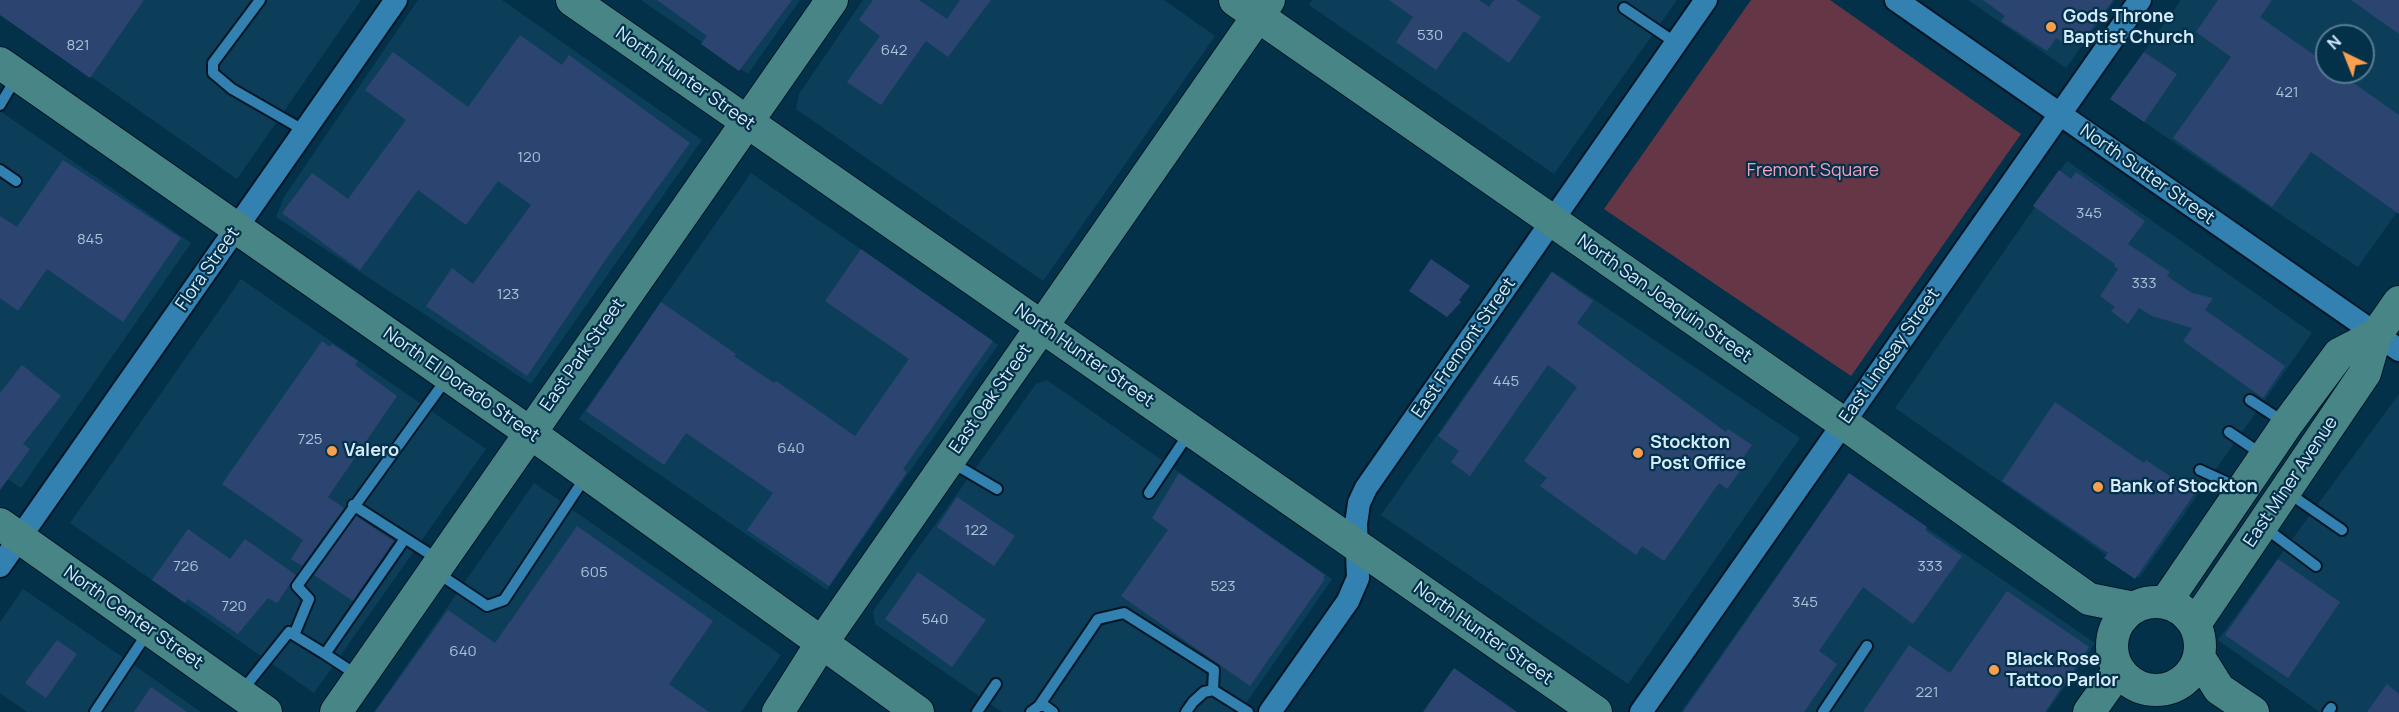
<!DOCTYPE html>
<style>
body{margin:0}
#map{position:relative;width:2399px;height:712px;overflow:hidden;background:#04314a;font-family:Manrope,sans-serif}
canvas{display:block}
.north{position:absolute;left:2315px;top:24px;width:60px;height:60px;box-sizing:border-box;background:#04314a;border:2px solid #587b91;border-radius:50%;rotate:317deg;font-size:16px;font-weight:700;line-height:24px;text-align:center;color:#d5ebfb}
.north::after{content:'';display:block;margin:auto;width:21px;height:27px;background:#fa9f4e;clip-path:polygon(50% 0,100% 100%,50% 72%,0 100%)}
</style>
<div id="map">
<canvas width="2399" height="712"></canvas>
<div class="north">N</div>
</div>
<script>
const ctx = document.querySelector('canvas').getContext('2d');
ctx.lineJoin = 'round';
function fillPath(path, color) { ctx.fillStyle = color; ctx.fill(path, 'evenodd'); }
const poly = rows => new Path2D(rows.map(r => 'M' + r).join(''));
function strokePath(path, color, width, dash) { ctx.strokeStyle = color; ctx.lineWidth = width; ctx.lineCap = dash ? 'butt' : 'round'; ctx.setLineDash(dash || []); ctx.stroke(path); }
function label(font, color, halo, rows, align = 'center') {
  ctx.font = font + ' Manrope,sans-serif'; ctx.lineWidth = 4.5; ctx.setLineDash([]); ctx.textBaseline = 'middle'; ctx.strokeStyle = halo; ctx.fillStyle = color; for (const [text, x, y, turn = 0] of rows) {
    ctx.save(); ctx.translate(x, y); ctx.rotate((+turn || 0) * Math.PI / 180); ctx.textAlign = isNaN(turn) ? turn : align; if (halo) ctx.strokeText(text, 0, 0); ctx.fillText(text, 0, 0); ctx.restore();
  }
}
fillPath(poly([
 [0,0,361,0,237,179,0,13],
 [418,0,502,0,702,140,531,384,276,217,284,197],
 [641,0,800,0,748,74],
 [863,0,1164,0,1215,36,1043,281,796,109,799,94],
 [1312,0,1677,0,1554,174,1309,5],
 [1968,0,2115,0,2066,68],
 [2181,0,2399,0,2399,209,2358,267,2110,99],
 [2327,36,2363,36,2363,72,2327,72],
 [0,111,191,243,21,488,0,474],
 [2067,161,2312,333,2139,578,1895,408],
 [751,173,998,345,827,590,579,419],
 [1552,271,1800,438,1628,684,1381,515],
 [241,279,486,449,314,693,70,523],
 [1047,380,1332,579,1240,712,1002,712,875,624,873,611,1036,384],
 [2399,394,2399,712,2320,712,2218,640],
 [1848,474,2095,643,2047,712,1681,712],
 [534,483,781,655,741,712,374,712],
 [23,589,105,645,201,712,27,712,0,693,0,622]
]), '#0c3e59');
fillPath(poly([
 [1751,0,1830,0,2021,134,1851,376,1604,209]
]), '#653746');
fillPath(poly([
 [0,0,144,0,90,78,0,15],
 [657,0,792,0,739,71,701,44,707,36],
 [873,0,919,0,947,19,960,0,991,0,948,57,926,41,881,105,847,82,880,36,859,20],
 [1389,0,1479,0,1489,7,1494,0,1516,0,1541,17,1509,63,1464,31,1436,70,1396,42,1413,17],
 [1983,0,2113,0,2087,35,2084,33,2078,41,2071,36,2066,45,2056,38,2047,51,2001,21,2005,16],
 [2218,0,2272,0,2260,17,2327,64,2327,72,2338,72,2399,115,2399,214,2311,152,2272,207,2173,138,2231,57,2196,32],
 [2351,0,2399,0,2399,34],
 [520,35,562,65,569,55,690,143,606,259,527,376,426,306,452,268,473,284,531,205,498,181,466,225,418,190,360,270,282,213,312,173,348,199,406,120,365,90,393,52,468,107],
 [2144,52,2177,74,2144,122,2110,99],
 [63,160,181,238,123,322,47,269,18,311,0,298,0,216,17,227],
 [2059,170,2071,179,2076,172,2145,221,2128,244,2170,272,2167,276,2192,293,2213,298,2205,310,2285,366,2263,398,2183,341,2192,328,2152,316,2139,308,2128,324,2111,311,2115,307,2100,296,2118,269,2114,266,2115,264,2033,206],
 [861,249,993,341,903,469,907,472,829,586,747,530,773,493,686,433,664,465,586,411,661,302,736,354,734,356,774,383,776,381,855,436,909,359,825,301],
 [1431,259,1470,286,1459,300,1461,302,1447,317,1409,291],
 [1552,272,1593,301,1577,323,1726,432,1728,429,1752,445,1737,467,1741,470,1727,489,1719,483,1664,561,1642,546,1636,555,1540,486,1547,478,1524,461,1577,387,1548,365,1470,476,1451,462,1459,451,1438,436],
 [322,341,330,347,332,344,358,361,355,365,397,396,328,497,344,508,302,566,291,559,303,540,222,484],
 [22,365,61,396,23,444,30,449,0,490,0,393],
 [2055,402,2144,463,2146,460,2195,493,2135,579,2104,558,2108,553,2002,481],
 [1179,473,1325,575,1323,578,1325,579,1250,686,1121,596,1168,530,1152,518],
 [1849,473,1927,527,1925,530,1962,556,1913,624,1863,587,1819,651,1837,664,1804,712,1683,712],
 [957,497,1015,536,994,566,937,527],
 [356,516,394,541,353,601,314,575],
 [577,526,713,621,669,684,709,712,375,712,448,610,495,643],
 [188,529,230,559,245,539,296,575,277,603,268,598,238,634,188,599,185,603,152,580],
 [2278,559,2340,602,2288,678,2225,635],
 [918,572,986,620,952,667,885,619],
 [2007,591,2089,647,2045,712,1863,712,1909,645,1950,673],
 [57,640,77,654,46,698,25,683],
 [1454,668,1517,712,1423,712],
 [2387,684,2399,694,2399,712,2367,712],
 [151,687,187,712,134,712]
]), '#2b4570');
const lane = poly([
 [260,0,213,63,213,73,232,89,305,131],
 [1624,8,1676,43],
 [0,105,16,78],
 [0,170,16,181],
 [2250,400,2284,422],
 [2229,432,2263,455],
 [951,462,997,489],
 [2200,470,2239,488],
 [2287,492,2342,530],
 [1149,493,1189,433],
 [353,505,439,560],
 [2264,527,2316,566],
 [436,572,487,606,504,600,586,476],
 [294,635,309,599,297,586,447,378],
 [325,654,357,675],
 [241,692,289,632,325,654,404,540],
 [1039,706,1098,619,1124,613,1214,670,1213,690],
 [95,712,148,632],
 [977,712,996,684],
 [1031,712,1039,706,1045,706,1053,712],
 [1186,712,1193,702,1204,692,1213,690,1248,712],
 [1823,712,1867,646],
 [2328,712,2331,708]
]);
const street = poly([
 [1896,0,2399,350],
 [0,566,396,0],
 [1270,712,1348,601,1358,578,1356,524,1359,503,1366,488,1706,0],
 [1641,712,2140,0]
]);
const secondary = poly([
 [572,0,1596,712],
 [1235,0,1843,423,2089,599,2134,608],
 [0,63,529,432,918,712],
 [0,524,266,712],
 '2112 646a44 44 0 1 1 88 0a44 44 0 1 1-88 0Z',
 [2165,603,2287,424,2339,354,2376,335],
 [2195,624,2365,373,2376,335,2399,302],
 [2199,657,2219,689,2253,712],
 [336,712,832,0],
 [778,712,821,644,1269,0],
 [2089,712,2119,670]
]);
strokePath(lane, '#011726', 14);
strokePath(street, '#011726', 26);
strokePath(secondary, '#011726', 34);
strokePath(lane, '#3281b1', 10);
strokePath(street, '#3281b1', 22);
strokePath(secondary, '#478586', 32);
for (const [x, y, r, color] of [
 [2051,27,6,"#fa9f4e"],
 [332,451,6,"#fa9f4e"],
 [1638,453,6,"#fa9f4e"],
 [2098,487,6,"#fa9f4e"],
 [1994,670,6,"#fa9f4e"]
]) { const dot = new Path2D(); dot.arc(x, y, r, 0, 2 * Math.PI); ctx.fillStyle = color; ctx.fill(dot); strokePath(dot, '#04314a', 2); }
label('15px', '#aac2d8', null, [
 ["530",1430,36],
 ["821",78,46],
 ["642",894,51],
 ["421",2287,93],
 ["120",529,158],
 ["345",2089,214],
 ["845",90,240],
 ["333",2144,284],
 ["123",508,295],
 ["445",1506,382],
 ["725",310,440],
 ["640",791,449],
 ["122",976,531],
 ["726",186,567],
 ["333",1930,567],
 ["605",594,573],
 ["523",1223,587],
 ["345",1805,603],
 ["720",234,607],
 ["540",935,620],
 ["640",463,652],
 ["221",1927,693]
]);
label('bold 18px', '#d5ebfb', '#04314a', [
 ["Gods Throne",2063,17],
 ["Baptist Church",2063,38],
 ["Stockton",1650,443],
 ["Post Office",1650,464],
 ["Valero",344,451],
 ["Bank of Stockton",2110,487],
 ["Black Rose",2006,660],
 ["Tattoo Parlor",2006,681]
], 'left');
label('18px', '#d5ebfb', '#04314a', [
 ["North Hunter Street",685,79,35],
 ["North Sutter Street",2147,175,35],
 ["Flora Street",208,269,-55],
 ["North San Joaquin Street",1664,299,35],
 ["East Fremont Street",1464,348,-55],
 ["East Park Street",583,355,-55],
 ["North Hunter Street",1084,356,35],
 ["East Lindsay Street",1890,356,-55],
 ["North El Dorado Street",461,385,35],
 ["East Oak Street",991,399,-55],
 ["East Miner Avenue",2291,482,-56],
 ["North Center Street",133,618,35],
 ["North Hunter Street",1483,634,35]
]);
label('18px', '#f8a0bb', '#04314a', [
 ["Fremont Square",1813,171]
]);
</script>
